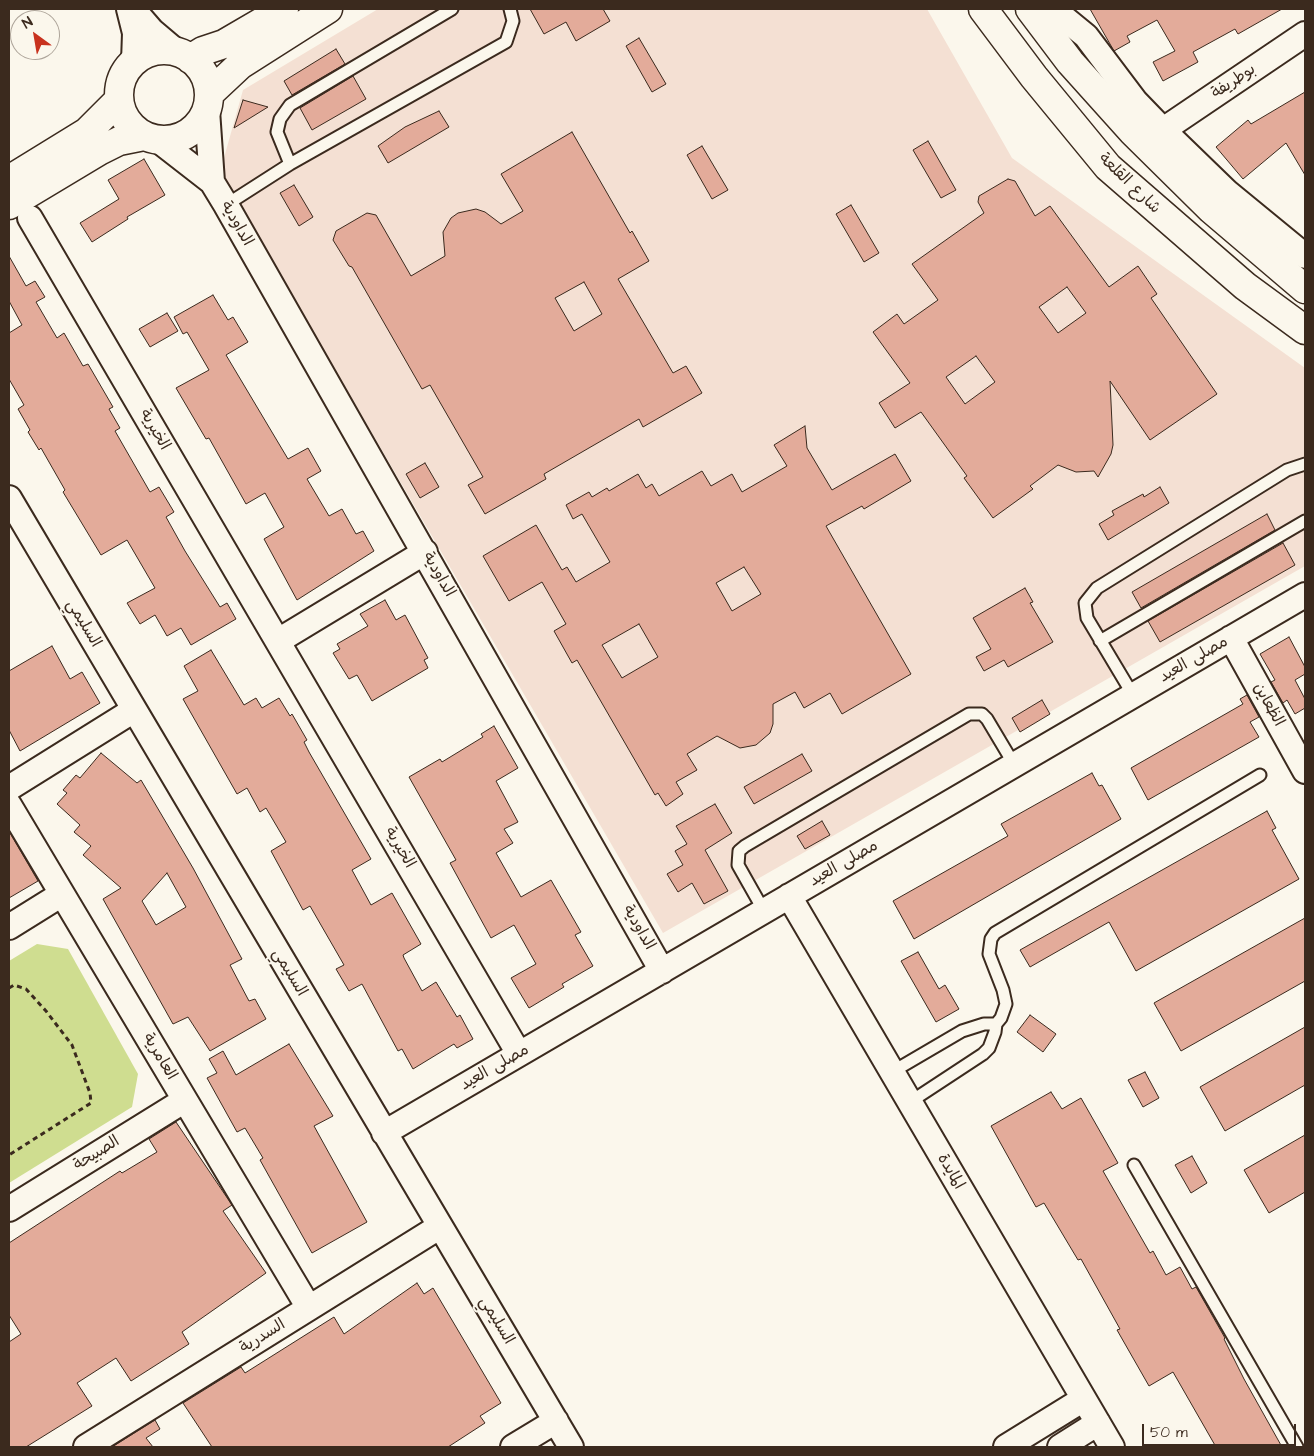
<!DOCTYPE html>
<meta charset="utf-8">
<style>
body{margin:0}
#map{position:relative;width:1314px;height:1456px;overflow:hidden;background:#fbf7ec;font-family:"Architects Daughter",sans-serif}
canvas{display:block}
.frame{position:absolute;inset:0;border:10px solid #3b2a1e;pointer-events:none}
.north{position:absolute;left:10px;top:10px;width:50px;height:50px;box-sizing:border-box;background:#fbf7ec;border:1px solid #aea59a;border-radius:50%;rotate:328deg;font-size:14px;font-weight:700;line-height:20px;text-align:center;color:#3b2a1e}
.north::after{content:'';display:block;margin:auto;width:18px;height:22px;background:#c8321e;clip-path:polygon(50% 0,100% 100%,50% 72%,0 100%)}
.scale{position:absolute;left:1142px;top:1424px;width:154px;height:22px;box-sizing:border-box;border:2px solid #3b2a1e;border-top:0;padding-left:6px;font-size:15px;line-height:18px;white-space:nowrap;color:#3b2a1e;-webkit-text-stroke:4px #fbf7ec;paint-order:stroke}
</style>
<div id="map">
<canvas width="1314" height="1456"></canvas>
<div class="frame"></div>
<div class="north">N</div>
<div class="scale">50 m</div>
</div>
<script>
const ctx = document.querySelector('canvas').getContext('2d');
ctx.lineJoin = 'round';
function fillPath(path, color) { ctx.fillStyle = color; ctx.fill(path, 'evenodd'); }
const poly = rows => new Path2D(rows.map(r => 'M' + r).join(''));
function strokePath(path, color, width, dash) { ctx.strokeStyle = color; ctx.lineWidth = width; ctx.lineCap = dash ? 'butt' : 'round'; ctx.setLineDash(dash || []); ctx.stroke(path); }
function label(font, color, halo, rows, align = 'center') {
  ctx.font = font + ' "Architects Daughter","Playpen Sans Arabic",sans-serif'; ctx.lineWidth = 4; ctx.setLineDash([]); ctx.textBaseline = 'middle'; ctx.strokeStyle = halo; ctx.fillStyle = color; for (const [text, x, y, turn = 0] of rows) {
    ctx.save(); ctx.translate(x, y); ctx.rotate((+turn || 0) * Math.PI / 180); ctx.textAlign = isNaN(turn) ? turn : align; if (halo) ctx.strokeText(text, 0, 0); ctx.fillText(text, 0, 0); ctx.restore();
  }
}
fillPath(poly([
 [378,9,927,9,1012,158,1305,368,1305,566,663,933,220,172,243,90]
]), '#f4e0d3');
fillPath(poly([
 [37,944,68,949,138,1074,132,1107,9,1183,9,961]
]), '#cfdd90');
const building = poly([
 [530,9,603,9,610,21,576,41,566,22,544,34,530,9],
 [1090,9,1282,9,1238,34,1235,29,1193,52,1198,62,1163,81,1153,62,1175,51,1157,20,1127,36,1130,42,1114,51,1090,9],
 [639,38,666,84,652,92,626,46,639,38],
 [336,49,345,64,292,95,284,81,336,49],
 [353,76,366,99,312,130,300,108,353,76],
 [1305,92,1305,175,1286,143,1243,179,1216,147,1248,120,1251,124,1305,92],
 [243,100,268,107,234,128,243,100],
 [439,111,449,127,388,163,378,146,405,127,439,111],
 [572,132,630,233,632,231,649,261,618,279,673,373,686,366,702,393,643,427,639,419,544,474,546,479,485,514,468,485,483,477,430,385,422,389,352,267,349,266,333,240,336,231,367,213,376,215,411,276,445,256,443,232,451,218,458,213,476,209,485,212,501,224,523,211,501,174,572,132],
 [584,282,602,314,574,331,555,298,584,282],
 [928,141,956,190,941,198,913,150,928,141],
 [702,146,728,190,712,199,687,155,702,146],
 [144,159,165,195,127,217,128,219,92,242,80,223,119,199,108,180,144,159],
 [1008,179,1015,181,1035,216,1050,206,1109,287,1138,266,1157,294,1151,298,1217,394,1150,440,1110,381,1113,445,1111,454,1098,477,1094,471,1076,472,1058,465,1030,486,1033,489,993,518,964,478,967,476,921,412,895,428,879,403,910,383,873,332,897,314,904,324,938,300,912,264,984,213,978,202,979,196,1008,179],
 [1067,287,1086,313,1058,333,1039,307,1067,287],
 [976,356,995,382,965,404,946,377,976,356],
 [294,185,313,217,299,226,280,193,294,185],
 [851,205,879,253,864,262,836,214,851,205],
 [9,256,26,286,35,281,45,297,36,302,57,338,64,333,83,366,88,364,113,407,109,409,120,428,115,431,150,492,159,487,174,512,166,517,185,551,220,607,227,603,236,619,191,645,181,628,167,636,155,615,140,624,127,603,155,588,127,540,101,555,63,492,65,490,41,448,39,450,28,432,30,430,18,409,24,405,9,379,9,333,22,325,9,301,9,256],
 [213,295,228,320,233,317,248,342,226,355,288,459,308,448,321,471,307,479,329,516,342,509,356,534,363,531,374,551,297,600,264,539,284,527,265,493,246,504,209,438,206,439,176,388,209,370,187,332,183,334,174,317,213,295],
 [167,313,178,331,150,347,139,329,167,313],
 [805,426,807,448,832,490,895,454,911,481,864,509,862,506,826,526,911,674,842,714,830,693,804,708,795,692,773,704,773,724,770,733,756,745,740,748,717,736,687,754,697,770,676,782,683,794,666,806,658,793,655,795,577,660,572,663,554,631,566,624,542,582,509,601,483,556,536,525,562,570,567,567,576,582,610,562,582,514,573,519,566,505,589,492,592,497,607,488,609,491,638,474,646,488,652,484,659,496,702,471,711,486,732,474,742,492,787,466,774,445,805,426],
 [744,567,761,594,732,611,716,583,744,567],
 [639,624,658,657,622,678,602,645,639,624],
 [425,463,439,487,420,498,406,474,425,463],
 [1160,487,1169,503,1108,540,1099,524,1114,515,1112,511,1143,494,1144,497,1160,487],
 [1267,514,1275,530,1141,608,1132,592,1267,514],
 [1283,543,1295,565,1160,642,1148,621,1283,543],
 [1025,588,1033,602,1030,603,1053,642,1008,667,1004,660,984,671,976,657,991,649,973,618,1025,588],
 [385,600,396,620,405,615,428,658,424,660,428,668,372,701,357,675,349,679,333,653,340,649,337,644,368,626,360,614,385,600],
 [1289,637,1305,667,1305,674,1295,680,1305,699,1305,708,1295,714,1287,700,1283,703,1271,682,1275,680,1260,654,1289,637],
 [52,646,70,679,82,672,100,703,20,751,9,730,9,671,52,646],
 [211,650,244,705,256,698,262,708,279,698,290,716,292,714,307,740,304,742,309,752,371,859,352,870,371,905,392,893,421,944,403,955,404,958,422,991,436,982,457,1017,460,1015,473,1039,457,1048,454,1044,413,1069,402,1049,398,1051,362,984,349,991,336,969,344,965,310,906,303,910,271,851,286,842,266,808,260,812,247,788,237,794,183,699,198,691,184,666,211,650],
 [1247,695,1259,717,1250,722,1259,737,1148,800,1131,768,1243,704,1240,699,1247,695],
 [1042,700,1050,714,1020,732,1012,718,1042,700],
 [494,726,518,768,496,781,518,822,504,829,513,843,496,853,521,897,551,880,581,932,575,935,593,966,562,984,564,987,529,1008,511,978,536,964,514,925,491,938,450,863,456,860,409,777,440,759,442,762,483,737,481,734,494,726],
 [101,753,137,783,141,780,193,868,242,959,230,965,249,1001,255,999,266,1019,210,1051,188,1017,173,1024,103,899,121,888,83,855,91,846,74,832,80,825,57,804,67,793,63,790,76,775,80,778,101,753],
 [167,873,186,907,156,925,142,901,167,873],
 [802,754,812,771,754,804,744,787,802,754],
 [1092,773,1099,786,1102,785,1121,819,914,939,893,901,1008,836,1001,824,1092,773],
 [715,804,732,833,705,850,728,891,704,904,692,883,678,892,667,874,683,865,675,851,687,844,676,826,715,804],
 [1267,811,1276,828,1272,830,1299,879,1136,971,1109,922,1030,967,1020,950,1267,811],
 [822,821,830,835,805,849,797,836,822,821],
 [9,831,38,881,9,898,9,831],
 [1305,918,1305,981,1181,1051,1154,1003,1305,918],
 [918,952,939,989,945,985,959,1009,936,1022,901,961,918,952],
 [1030,1015,1056,1034,1043,1052,1017,1032,1030,1015],
 [1305,1027,1305,1085,1225,1131,1200,1087,1305,1027],
 [289,1044,333,1116,314,1126,367,1222,312,1253,260,1160,263,1158,245,1128,237,1132,207,1078,217,1073,209,1059,223,1051,236,1075,289,1044],
 [1145,1072,1159,1098,1143,1107,1128,1080,1145,1072],
 [1051,1092,1062,1109,1081,1098,1118,1163,1103,1171,1150,1253,1153,1251,1166,1275,1180,1267,1192,1289,1196,1287,1225,1338,1224,1339,1244,1379,1282,1447,1216,1447,1173,1372,1149,1386,1117,1330,1120,1329,1081,1259,1078,1260,1044,1203,1036,1207,991,1126,1051,1092],
 [176,1122,232,1205,223,1211,266,1273,182,1332,189,1344,131,1381,116,1358,77,1383,92,1406,26,1447,9,1447,9,1342,21,1334,9,1315,9,1243,120,1171,122,1173,157,1152,149,1139,176,1122],
 [1305,1135,1305,1192,1269,1213,1244,1170,1305,1135],
 [1192,1156,1207,1183,1191,1193,1175,1165,1192,1156],
 [417,1283,424,1294,433,1288,501,1403,480,1416,485,1423,448,1447,212,1447,183,1403,241,1367,245,1373,334,1317,344,1334,417,1283],
 [155,1420,160,1429,146,1438,153,1447,112,1447,155,1420]
]);
fillPath(building, '#e3ab9a');
strokePath(building, '#3b2a1e', 1);
const lane = poly([
 [290,164,277,132,280,119,290,105,452,9],
 [226,205,290,164,506,42,513,21,510,9],
 [1100,641,1305,521],
 [1133,695,1087,618,1085,603,1097,588,1287,470,1305,464],
 [764,911,738,865,739,851,745,846,969,714,982,714,987,719,1015,766],
 [892,1072,962,1031,984,1024,996,1024],
 [910,1102,983,1054,989,1048,995,1032,996,1024,1001,1018,1006,1004,1003,990,989,954,991,939,995,933,1260,775],
 [1134,1165,1297,1447]
]);
const street = poly([
 [129,9,135,33,134,62],
 [133,9,152,31,178,53],
 [1053,9,1086,36,1135,101,1163,130,1227,192,1305,256],
 [207,110,212,182],
 [1163,130,1305,34],
 [158,140,212,182,226,205,662,971],
 [30,218,519,1054],
 [9,498,571,1447],
 [1231,638,1305,771],
 [278,641,425,552],
 [9,788,134,710],
 [9,805,309,1308],
 [789,896,1112,1447],
 [9,927,62,894],
 [384,1133,1305,595],
 [9,1209,185,1100],
 [86,1447,439,1227],
 [513,1447,556,1421],
 [1006,1447,1082,1400],
 [1060,1447,1098,1423]
]);
const secondary = poly([
 [983,9,1034,77,1108,167,1245,286,1305,330],
 [1030,9,1070,62,1132,131,1211,209,1305,289],
 '119 95a45 45 0 1 1 90 0a45 45 0 1 1-90 0Z',
 [190,59,203,51,224,44,284,9],
 [209,94,240,65,328,9],
 [9,180,87,132,119,100],
 [9,205,99,151,119,141,144,136]
]);
strokePath(lane, '#3b2a1e', 15);
strokePath(street, '#3b2a1e', 28);
strokePath(secondary, '#3b2a1e', 31);
strokePath(poly([
 [9,988,14,985,26,989,46,1011,72,1045,90,1093,91,1103,9,1155]
]), '#3b2a1e', 3, [5, 4]);
strokePath(lane, '#fbf7ec', 11);
strokePath(street, '#fbf7ec', 24);
strokePath(secondary, '#fbf7ec', 28);
label('16px', '#3b2a1e', '#fbf7ec', [
 ["بوطريفة",1234,82,-34],
 ["شارع القلعة",1129,184,44],
 ["الداودية",236,224,60],
 ["الخيرية",154,430,60],
 ["الداودية",438,575,60],
 ["السليمي",83,624,59],
 ["مصلى العيد",1194,660,-30],
 ["الظعاين",1268,705,61],
 ["الخيرية",399,848,60],
 ["مصلى العيد",844,864,-30],
 ["الداودية",638,928,60],
 ["السليمي",289,973,59],
 ["العامرية",159,1057,59],
 ["مصلى العيد",495,1068,-30],
 ["الصبيحة",97,1154,-32],
 ["المايدة",950,1172,60],
 ["السليمي",496,1321,59],
 ["السدرية",263,1337,-32]
]);
</script>
